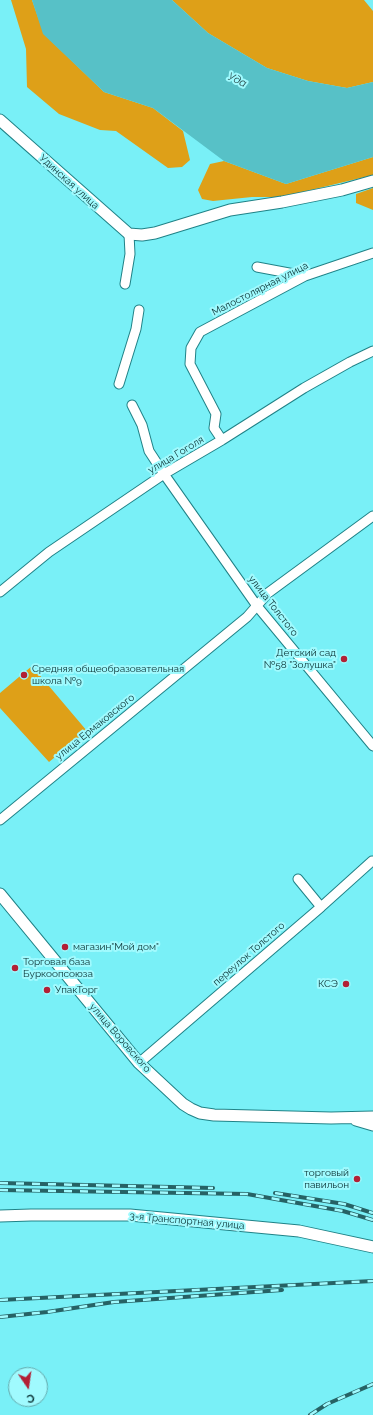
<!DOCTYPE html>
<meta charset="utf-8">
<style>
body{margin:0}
#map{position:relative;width:373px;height:1415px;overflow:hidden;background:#79f0f7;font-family:Raleway,sans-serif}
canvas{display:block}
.north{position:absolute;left:8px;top:1367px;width:40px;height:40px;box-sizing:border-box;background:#a0fafe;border:1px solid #64aaad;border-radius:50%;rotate:167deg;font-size:11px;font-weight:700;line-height:16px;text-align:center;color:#0a3234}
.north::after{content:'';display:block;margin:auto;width:14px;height:18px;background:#b22035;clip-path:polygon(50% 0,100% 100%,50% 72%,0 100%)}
</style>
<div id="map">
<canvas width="373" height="1415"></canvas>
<div class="north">С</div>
</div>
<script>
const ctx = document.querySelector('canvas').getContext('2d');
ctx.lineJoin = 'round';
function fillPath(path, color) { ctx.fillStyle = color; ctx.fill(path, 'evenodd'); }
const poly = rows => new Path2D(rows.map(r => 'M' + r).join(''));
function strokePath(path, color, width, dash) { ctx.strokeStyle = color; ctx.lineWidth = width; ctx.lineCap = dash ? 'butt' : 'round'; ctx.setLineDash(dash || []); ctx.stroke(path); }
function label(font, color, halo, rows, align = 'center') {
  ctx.font = font + ' Raleway,sans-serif'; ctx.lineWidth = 4; ctx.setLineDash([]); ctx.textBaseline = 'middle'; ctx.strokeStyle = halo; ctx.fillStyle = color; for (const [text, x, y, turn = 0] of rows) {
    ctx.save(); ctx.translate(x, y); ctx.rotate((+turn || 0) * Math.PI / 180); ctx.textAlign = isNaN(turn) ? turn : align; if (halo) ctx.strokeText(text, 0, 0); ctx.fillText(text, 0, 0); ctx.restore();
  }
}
fillPath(poly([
 [11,0,32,0,44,34,104,92,153,108,183,131,190,160,182,167,168,168,116,131,100,130,59,114,27,87,26,49],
 [172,0,364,0,373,11,373,82,347,88,308,81,267,68,208,33],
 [373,157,373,175,282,197,252,197,213,201,202,199,198,190,210,164,224,161,286,184],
 [373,188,373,210,356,203,356,194],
 [32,666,87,731,49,762,0,708,0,693]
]), '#dea018');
fillPath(poly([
 [32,0,172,0,208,33,267,68,308,81,347,88,373,82,373,157,286,184,224,161,153,108,104,92,43,34]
]), '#57c1c7');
const minor = poly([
 [257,267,305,276],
 [125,284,130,254,129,234],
 [119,384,136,329,139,310],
 [132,405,142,425,149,451,164,474,257,606,373,746],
 [222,440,214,428,216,414,190,364,191,348,200,332,305,276,373,253],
 [0,592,49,552,164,474,222,440,304,388,350,362,373,351],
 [0,820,247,617,268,593,373,516],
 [298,879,321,907],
 [139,1063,321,907,372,861]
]);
const tertiary = poly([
 [0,120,129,234,142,235,155,233,230,210,282,202,342,190,373,181],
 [0,894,139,1063,183,1104,191,1109,200,1113,214,1115,331,1118,373,1117],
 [356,1120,373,1125],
 [0,1216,31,1215,130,1215,299,1231,373,1247]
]);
strokePath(minor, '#208287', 11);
strokePath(tertiary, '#208287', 13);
strokePath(minor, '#fff', 9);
strokePath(tertiary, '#fff', 11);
const rail = poly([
 [0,1183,213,1188],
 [0,1190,247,1194,343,1211,373,1220],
 [275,1193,344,1204,373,1213],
 [0,1300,373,1281],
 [0,1317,47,1312,114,1302,282,1290],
 [310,1415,327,1404,373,1384]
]);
strokePath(rail, '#266265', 4);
strokePath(rail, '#a0fafe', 2.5, [8]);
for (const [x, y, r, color] of [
 [344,659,4,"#b22035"],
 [24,675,4,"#b22035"],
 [65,947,4,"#b22035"],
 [15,968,4,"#b22035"],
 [346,984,4,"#b22035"],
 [47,990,4,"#b22035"],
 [357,1179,4,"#b22035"]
]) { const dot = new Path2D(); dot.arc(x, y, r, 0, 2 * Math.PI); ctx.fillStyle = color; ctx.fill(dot); strokePath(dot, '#a0fafe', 1.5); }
label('10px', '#0a3234', '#a0fafe', [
 ["Удинская улица",69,182,42],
 ["Малостолярная улица",260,289,-27],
 ["улица Гоголя",176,455,-31],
 ["улица Толстого",273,606,52],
 ["улица Ермаковского",95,727,-39],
 ["переулок Толстого",249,954,-41],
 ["улица Воровского",120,1038,49],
 ["3-я Транспортная улица",187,1221,5]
]);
label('10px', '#0a3234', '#a0fafe', [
 ["Детский сад",336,653,"right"],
 ["№58 \"Золушка\"",336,665,"right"],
 ["Средняя общеобразовательная",32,669],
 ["школа №9",32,681],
 ["магазин\"Мой дом\"",73,947],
 ["Торговая база",23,962],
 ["Буркоопсоюза",23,974],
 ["КСЭ",338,984,"right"],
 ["УпакТорг",55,990],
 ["торговый",349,1173,"right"],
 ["павильон",349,1185,"right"]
], 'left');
label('italic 11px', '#28494a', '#a0fafe', [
 ["Уда",237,80,26]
]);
</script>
